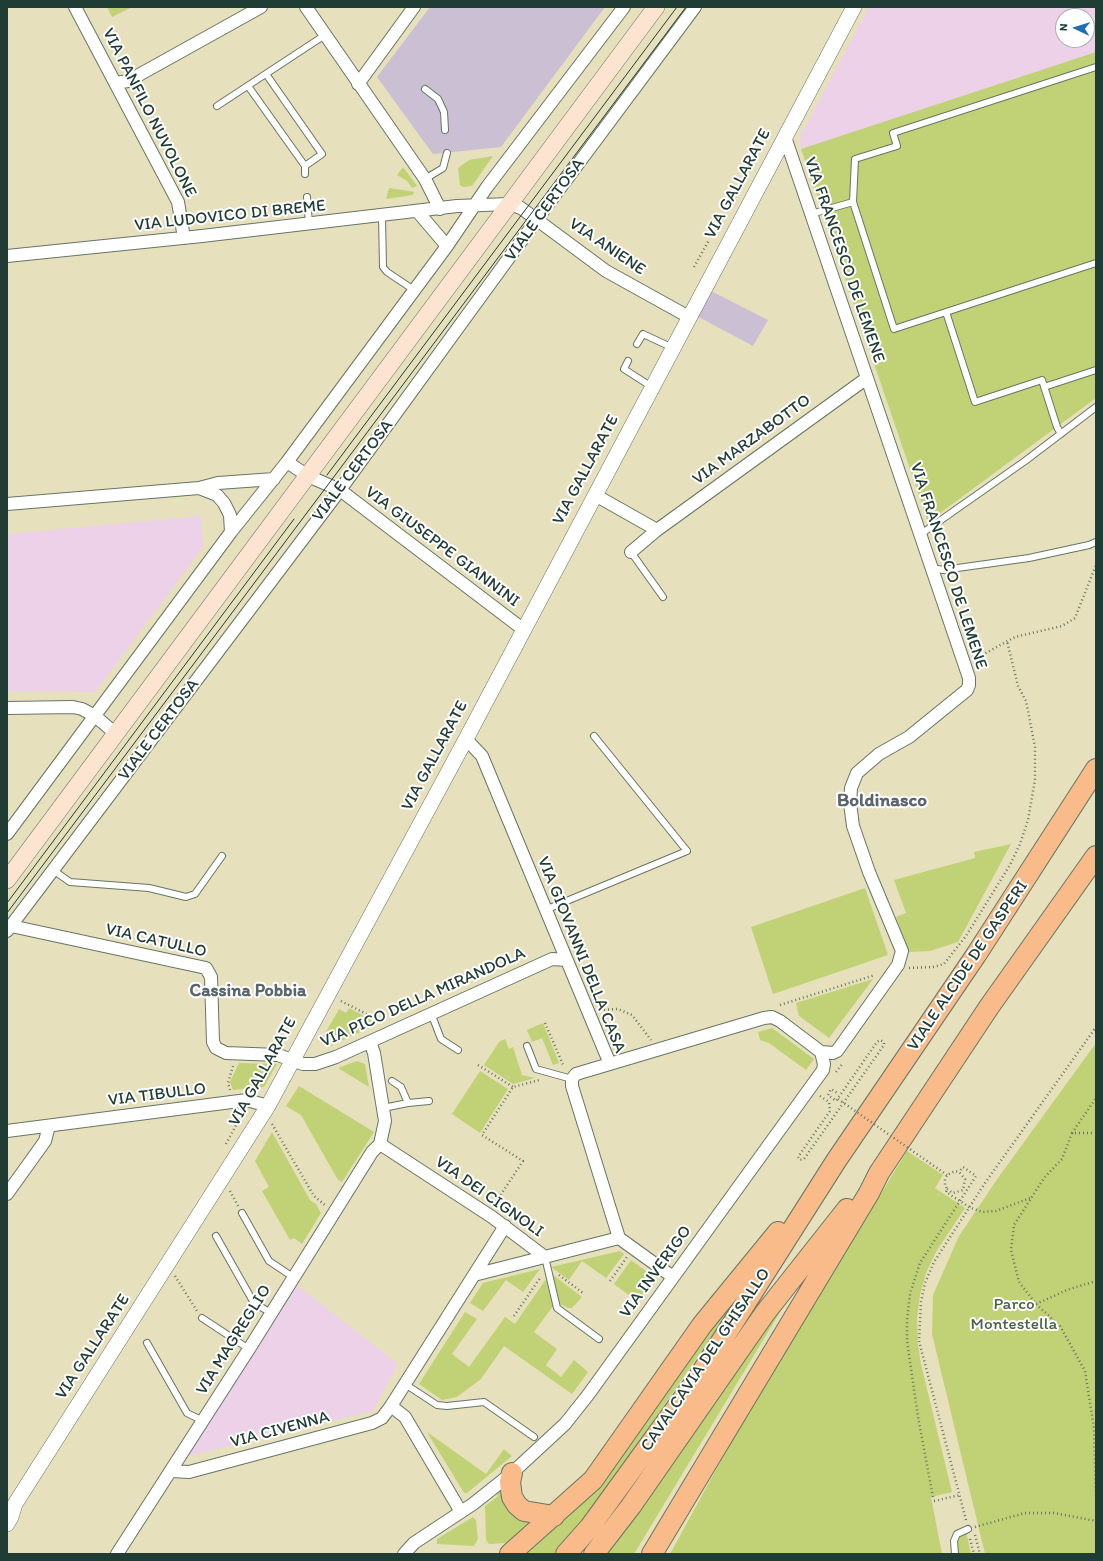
<!DOCTYPE html>
<style>
body{margin:0}
#map{position:relative;width:1103px;height:1561px;overflow:hidden;background:#e7e0bc;font-family:Itim,sans-serif}
canvas{display:block}
.frame{position:absolute;inset:0;border:8px solid #1f3d34;pointer-events:none}
.north{position:absolute;left:1055px;top:8px;width:40px;height:40px;box-sizing:border-box;background:#fff;border:1px solid #a5b1ae;border-radius:50%;rotate:274deg;font-size:11px;font-weight:700;line-height:16px;text-align:center;color:#1f3d34}
.north::after{content:'';display:block;margin:auto;width:14px;height:18px;background:#1f6fb2;clip-path:polygon(50% 0,100% 100%,50% 72%,0 100%)}
</style>
<div id="map">
<canvas width="1103" height="1561"></canvas>
<div class="frame"></div>
<div class="north">N</div>
</div>
<script>
const ctx = document.querySelector('canvas').getContext('2d');
ctx.lineJoin = 'round';
function fillPath(path, color) { ctx.fillStyle = color; ctx.fill(path, 'evenodd'); }
const poly = rows => new Path2D(rows.map(r => 'M' + r).join(''));
function strokePath(path, color, width, dash) { ctx.strokeStyle = color; ctx.lineWidth = width; ctx.lineCap = dash ? 'butt' : 'round'; ctx.setLineDash(dash || []); ctx.stroke(path); }
function label(font, color, halo, rows, align = 'center') {
  ctx.font = font + ' Itim,sans-serif'; ctx.lineWidth = 4; ctx.setLineDash([]); ctx.textBaseline = 'middle'; ctx.strokeStyle = halo; ctx.fillStyle = color; for (const [text, x, y, turn = 0] of rows) {
    ctx.save(); ctx.translate(x, y); ctx.rotate((+turn || 0) * Math.PI / 180); ctx.textAlign = isNaN(turn) ? turn : align; if (halo) ctx.strokeText(text, 0, 0); ctx.fillText(text, 0, 0); ctx.restore();
  }
}
fillPath(poly([
 [869,7,1096,7,1096,52,801,149,800,136],
 [1063,16,1087,16,1087,40,1063,40],
 [201,516,203,547,95,692,7,691,7,534],
 [297,1285,398,1364,373,1411,188,1456]
]), '#ecd1e9');
fillPath(poly([
 [430,7,605,7,501,147,433,154,377,77],
 [705,288,768,320,753,346,691,313]
]), '#cbbfd4');
fillPath(poly([
 [107,7,132,7,112,17],
 [1096,52,1096,398,928,522,801,149],
 [493,156,472,186,463,187,460,185,458,168,469,160],
 [403,167,417,186,412,188,407,181,397,175],
 [389,188,409,191,414,192,413,195,386,199],
 [1011,844,958,942,930,951,909,952,896,917,906,913,894,880,975,858,974,852],
 [865,888,888,955,773,994,751,927],
 [873,979,829,1038,799,1016,796,1003],
 [349,1008,375,1022,376,1025,330,1046,323,1037,339,1009,346,1013],
 [543,1023,559,1063,553,1065,542,1038,532,1042,527,1030],
 [772,1028,814,1059,806,1070,769,1043,760,1040,758,1032],
 [505,1039,509,1049,513,1047,522,1075,535,1078,513,1084,484,1065,499,1042],
 [1096,1043,1096,1554,985,1554,932,1334,933,1295,959,1236,998,1178],
 [357,1061,365,1064,369,1087,338,1068],
 [239,1063,277,1064,264,1087,233,1090,230,1082],
 [480,1071,508,1089,480,1133,452,1114],
 [299,1086,374,1132,342,1182,338,1180,301,1115,286,1106],
 [272,1132,310,1200,316,1204,321,1213,302,1244,294,1238,290,1240,262,1191,269,1187,255,1161],
 [907,1151,943,1175,935,1188,965,1208,936,1252,926,1273,920,1295,917,1318,918,1345,921,1364,952,1492,931,1497,942,1554,670,1554,747,1413],
 [620,1251,624,1254,606,1278,582,1261,569,1280,551,1267],
 [631,1260,656,1278,638,1302,614,1284],
 [540,1269,523,1292,506,1280,483,1311,470,1303,483,1283],
 [553,1275,582,1297,572,1308,568,1308,560,1304],
 [546,1279,553,1306,534,1332,557,1349,546,1365,561,1377,574,1360,588,1372,572,1394,504,1346,481,1379,457,1397,442,1400,419,1384,465,1312,477,1319,452,1354,469,1367,505,1317,515,1324],
 [744,1290,606,1489,566,1541,554,1554,526,1554,539,1541,721,1314],
 [785,1298,788,1299,634,1554,606,1554,640,1510],
 [427,1432,486,1474,504,1449,512,1456,467,1493,464,1493],
 [500,1489,535,1521,507,1545,504,1543,489,1544,486,1540,485,1506,498,1496,496,1493],
 [473,1517,476,1520,478,1539,474,1546,437,1544,437,1539],
 [966,1531,971,1554,958,1554,957,1540,959,1536]
]), '#c0d275');
const service = poly([
 [1096,67,893,133,897,146,855,159,853,202,894,329,1096,263],
 [248,86,305,166,322,154,266,74],
 [425,89,438,99,444,112,445,130],
 [217,106,325,35],
 [305,166,305,174],
 [425,179,443,168,447,153],
 [307,197,309,224],
 [811,214,853,202],
 [382,216,383,267,387,272,414,290],
 [946,312,975,402,1042,380,1057,427,1061,434],
 [637,344,643,334,673,348],
 [628,361,624,369,652,387],
 [1044,387,1096,370],
 [921,534,1025,461,1096,407],
 [631,552,663,597],
 [933,568,943,570,1029,558,1089,545,1096,542],
 [53,870,70,882,149,888,186,897,195,894,222,856],
 [545,910,687,851,594,736],
 [431,1013,441,1039,458,1050],
 [527,1046,536,1069,572,1079],
 [392,1081,401,1087,408,1103],
 [383,1108,408,1103,429,1101],
 [242,1213,269,1261,293,1277],
 [216,1236,254,1303,271,1313],
 [545,1257,557,1308,599,1339],
 [202,1318,249,1349],
 [147,1343,187,1413,203,1421],
 [405,1384,437,1405,447,1406,484,1402,534,1437],
 [955,1554,954,1541,957,1534,968,1529]
]);
const minor = poly([
 [75,7,178,202,184,238],
 [306,7,425,179,440,209],
 [116,83,128,81,261,7],
 [358,84,414,7],
 [418,212,447,246],
 [7,256,202,236,457,206,509,204,521,208,606,271,689,317],
 [287,462,308,476,340,490,524,630],
 [199,488,217,495,224,503,230,515,231,532],
 [595,495,657,530],
 [7,504,199,488,218,483,274,479],
 [631,552,657,530,867,378],
 [7,708,73,707,82,709,95,716,116,734],
 [466,739,482,756,610,1064],
 [7,834,231,532,287,462,447,246,487,187,624,7],
 [11,926,206,968,211,977,213,1042,216,1048,226,1053,278,1055,303,1064,315,1064,336,1057,552,959,566,960],
 [7,931,340,490,543,211,695,7],
 [370,1042,374,1053,385,1121,380,1144],
 [7,1131,247,1100,268,1106],
 [380,1144,492,1217,545,1257],
 [7,1194,45,1141,49,1126],
 [619,1238,572,1086,572,1079,576,1074,764,1018,772,1017,780,1021,821,1052,833,1053,837,1051,898,965,902,951,869,872,853,826,850,803,851,788,857,773,879,754,909,737,967,690,969,685,969,678,964,663,785,137],
 [619,1238,673,1277],
 [474,1275,619,1238],
 [391,1406,405,1417,461,1512],
 [172,1471,189,1472,372,1423,382,1418,391,1406,505,1226],
 [117,1554,249,1349,372,1152,380,1144],
 [404,1554,414,1543,473,1504,512,1473,565,1424,588,1395,823,1070,824,1064,821,1052]
]);
const tertiary = poly([
 [7,1524,11,1517,15,1504,268,1106,466,739,854,7]
]);
const secondary = poly([
 [7,880,656,7]
]);
const trunk = poly([
 [512,1473,510,1482,512,1497,517,1505,524,1511,554,1516],
 [510,1554,593,1480,702,1325,778,1232],
 [566,1554,590,1527,698,1378,836,1161,976,955,1096,769],
 [594,1554,631,1506,765,1313,847,1209],
 [652,1554,869,1193,879,1173,989,1007,1096,856]
]);
strokePath(service, '#657664', 8);
strokePath(minor, '#657664', 14);
strokePath(tertiary, '#657664', 16);
strokePath(secondary, '#657664', 18);
strokePath(trunk, '#657664', 22);
strokePath(poly([
 [694,267,709,240],
 [975,659,1015,637,1062,626,1075,618,1096,565],
 [909,968,933,967,944,964,951,955,966,936,1010,865,1020,844,1028,820,1035,780,1035,747,1026,701,1018,686,1007,641],
 [341,1001,382,1022],
 [780,1005,875,975],
 [600,1010,618,1009,632,1015,651,1040],
 [545,1023,564,1067],
 [478,1065,513,1087],
 [836,1072,843,1063],
 [230,1090,228,1083,233,1066],
 [820,1096,829,1102,830,1111,798,1157,800,1160,804,1159,884,1045,884,1042,880,1040,877,1042,836,1101,828,1095,831,1089,839,1094],
 [272,1124,314,1196,326,1206],
 [1072,1133,1096,1098],
 [1096,1133,1072,1133,1062,1159,1044,1178,1014,1225,1011,1250,1019,1282,1036,1304,1060,1326,1085,1371,1094,1428,1096,1496],
 [226,1144,240,1118],
 [947,1189,953,1193,963,1190,965,1179,959,1172,955,1171,947,1175,945,1179,945,1185,947,1189,946,1192,969,1207,982,1212,996,1211,1030,1198],
 [230,1191,238,1206],
 [494,1205,523,1161,482,1135,513,1087,540,1080],
 [559,1275,583,1293],
 [175,1276,197,1311],
 [610,1281,627,1257],
 [1036,1304,1067,1290,1096,1281],
 [514,1316,540,1278],
 [933,1497,918,1417,907,1341,907,1321,910,1294,920,1263,976,1176,963,1167,959,1172],
 [934,1501,960,1495],
 [966,1520,919,1341,921,1302,925,1283,934,1262,985,1183,1096,1027],
 [975,1527,1025,1513,1054,1513,1096,1521],
 [975,1535,980,1554],
 [970,1539,974,1554]
]), '#657664', 2.5, [1, 3]);
strokePath(service, '#fff', 6);
strokePath(minor, '#fff', 12);
strokePath(tertiary, '#fff', 15);
strokePath(secondary, '#fde4d1', 17);
strokePath(trunk, '#fabb8b', 20);
strokePath(poly([
 [327,475,677,7],
 [7,903,294,519],
 [7,913,686,7]
]), '#1f3d34', 1);
strokePath(poly([
 [838,1099,947,1175]
]), '#657664', 2.5, [1, 3]);
label('17px', '#1f3d34', '#fff', [
 ["VIA PANFILO NUVOLONE",149,113,63],
 ["VIA GALLARATE",738,184,-62],
 ["VIALE CERTOSA",545,210,-54],
 ["VIA LUDOVICO DI BREME",230,216,-6],
 ["VIA ANIENE",607,247,34],
 ["VIA FRANCESCO DE LEMENE",844,260,71],
 ["VIA MARZABOTTO",752,440,-36],
 ["VIA GALLARATE",586,470,-62],
 ["VIALE CERTOSA",353,471,-53],
 ["VIA GIUSEPPE GIANNINI",442,547,37],
 ["VIA FRANCESCO DE LEMENE",948,566,72],
 ["VIALE CERTOSA",159,730,-53],
 ["VIA GALLARATE",435,756,-62],
 ["VIA CATULLO",156,941,13],
 ["VIA GIOVANNI DELLA CASA",581,955,68],
 ["VIALE ALCIDE DE GASPERI",968,966,-56],
 ["VIA PICO DELLA MIRANDOLA",423,998,-24],
 ["VIA GALLARATE",263,1072,-61],
 ["VIA TIBULLO",157,1095,-7],
 ["VIA DEI CIGNOLI",489,1197,35],
 ["VIA INVERIGO",656,1272,-54],
 ["VIA MAGREGLIO",234,1340,-58],
 ["VIA GALLARATE",93,1347,-57],
 ["CAVALCAVIA DEL GHISALLO",706,1360,-56],
 ["VIA CIVENNA",280,1430,-15]
]);
label('17px', '#476244', '#fff', [
 ["Parco",1014,1305],
 ["Montestella",1014,1325]
]);
label('bold 18px', '#5a656e', '#fff', [
 ["Cassina Pobbia",248,991]
]);
label('bold 19px', '#5a656e', '#fff', [
 ["Boldinasco",882,801]
]);
</script>
